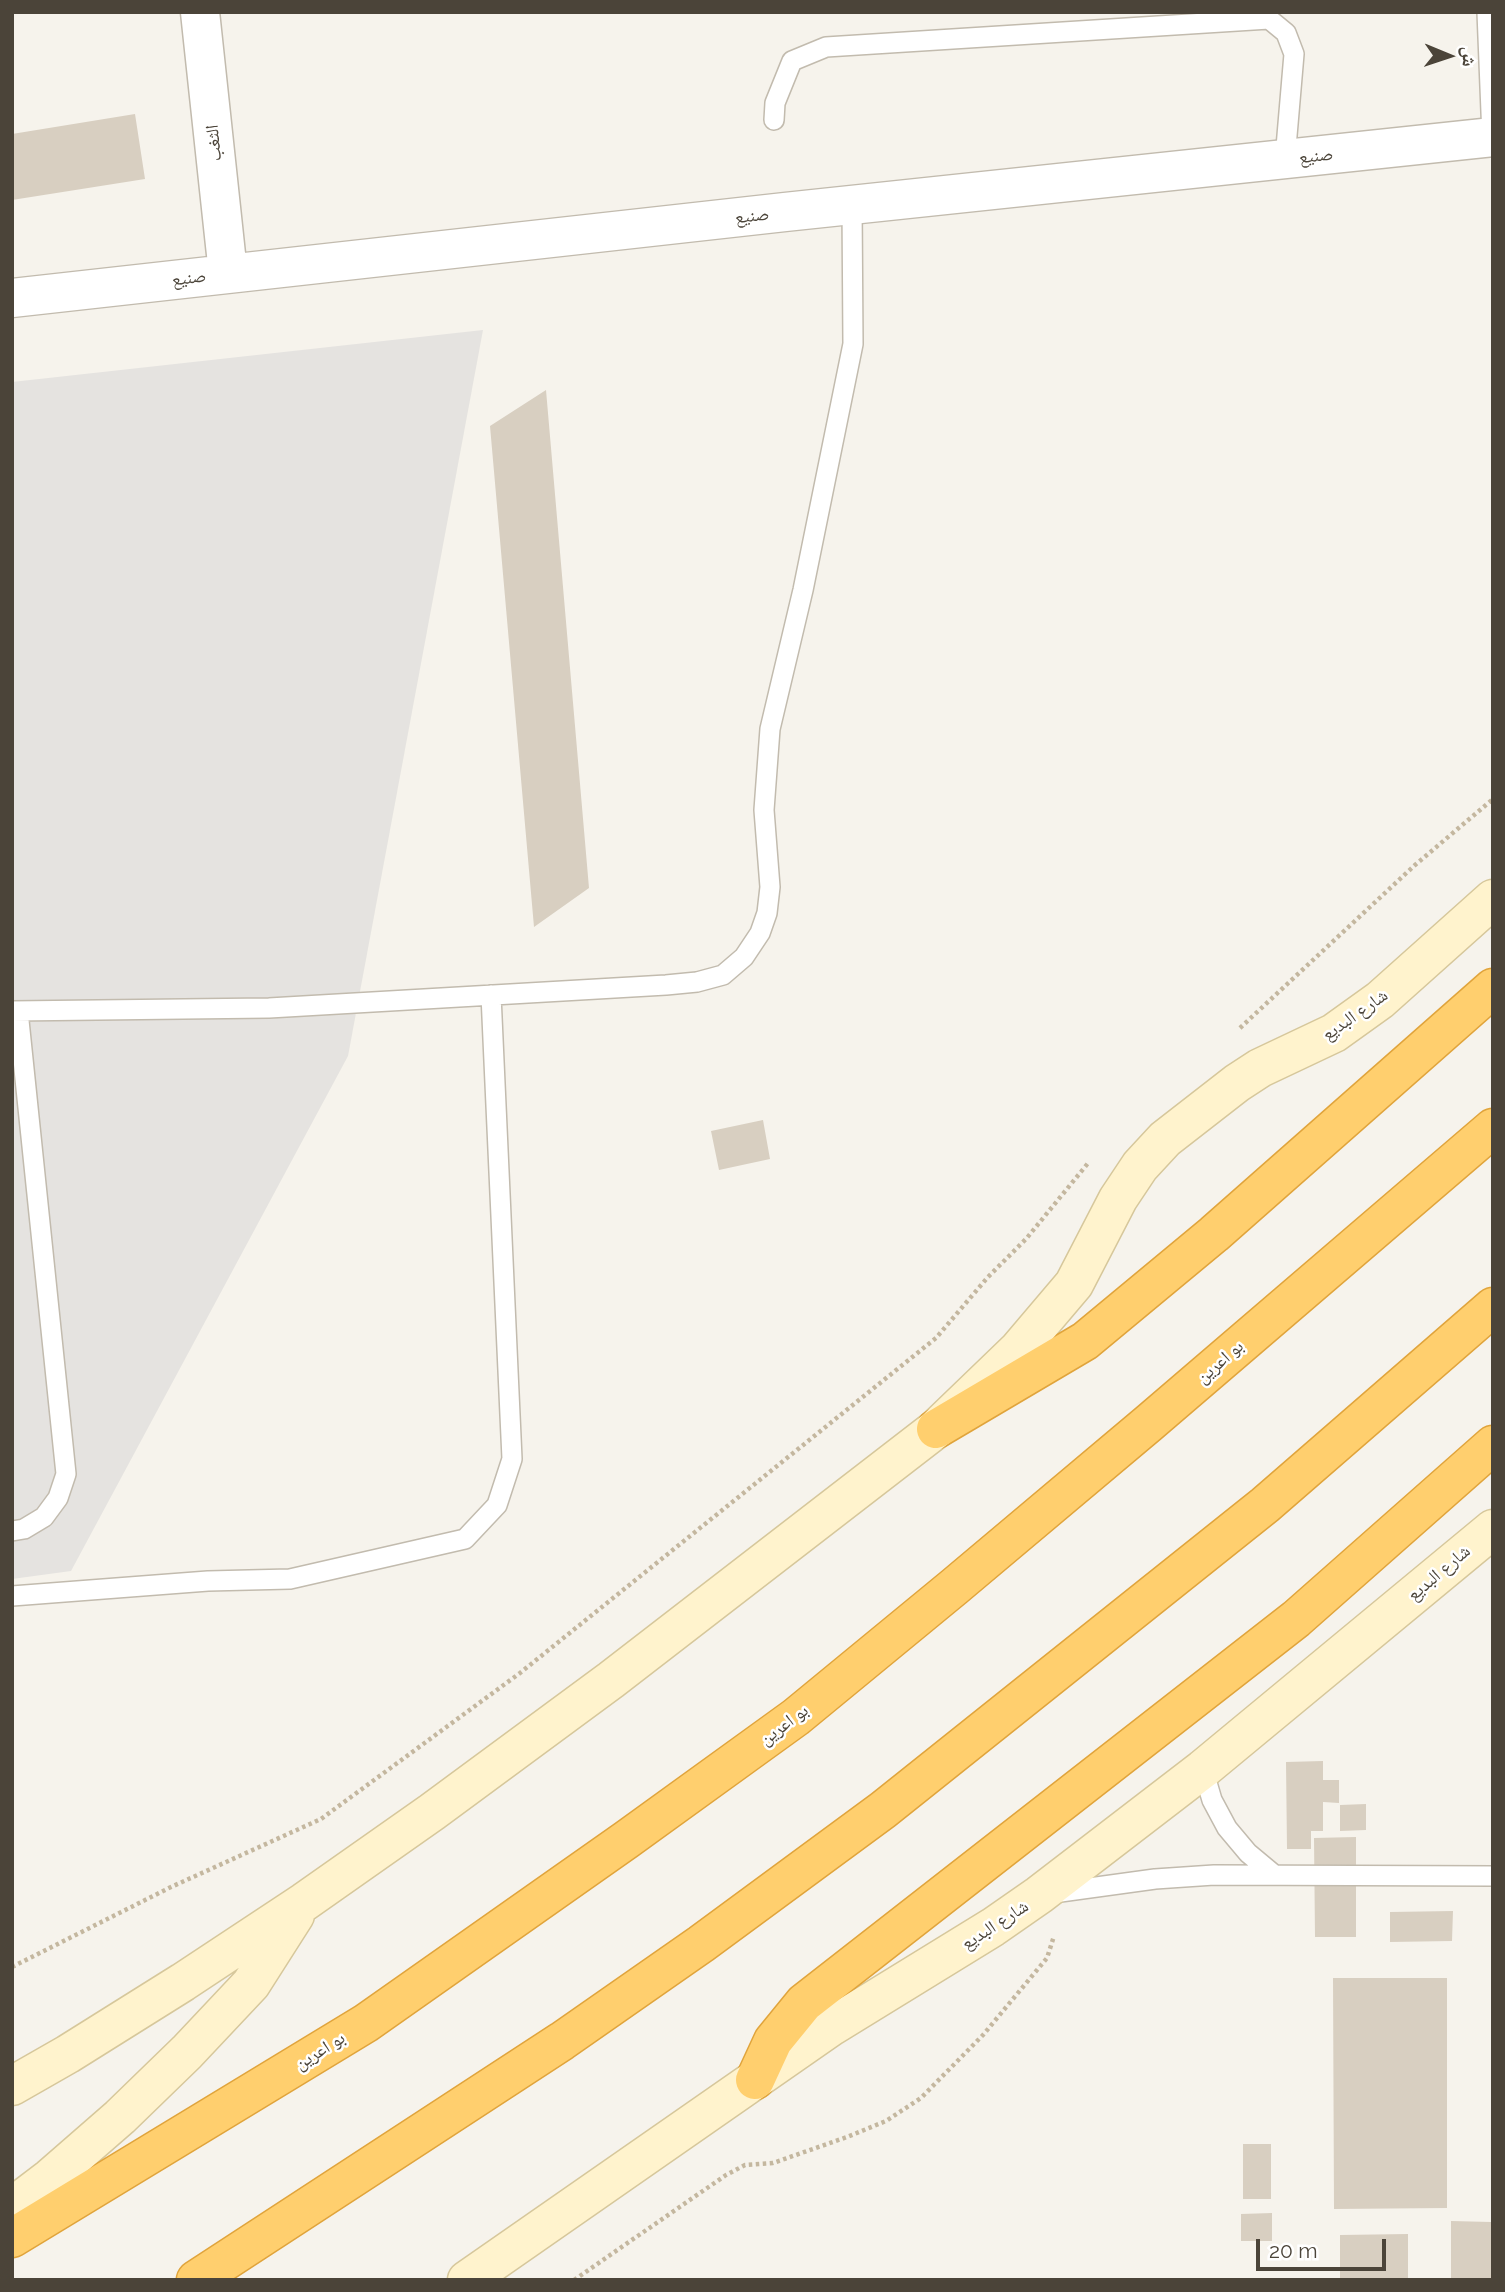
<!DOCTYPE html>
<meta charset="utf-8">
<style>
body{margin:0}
#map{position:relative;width:1505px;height:2292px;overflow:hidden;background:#f6f3ec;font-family:Raleway,"Noto Naskh Arabic",sans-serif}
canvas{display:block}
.frame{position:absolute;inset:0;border:14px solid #4b4439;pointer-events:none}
.north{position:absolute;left:1414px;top:21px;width:70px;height:70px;-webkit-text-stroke:5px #fff;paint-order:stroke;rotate:92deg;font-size:19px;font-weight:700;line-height:28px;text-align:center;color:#4b4439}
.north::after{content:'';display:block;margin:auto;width:24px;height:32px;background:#4b4439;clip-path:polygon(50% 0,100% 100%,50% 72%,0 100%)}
.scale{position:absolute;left:1256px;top:2239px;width:130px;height:32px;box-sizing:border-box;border:4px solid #4b4439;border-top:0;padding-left:9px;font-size:21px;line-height:24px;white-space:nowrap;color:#4b4439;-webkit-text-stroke:5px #fff;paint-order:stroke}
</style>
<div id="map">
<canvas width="1505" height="2292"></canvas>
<div class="frame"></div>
<div class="north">ش</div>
<div class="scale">20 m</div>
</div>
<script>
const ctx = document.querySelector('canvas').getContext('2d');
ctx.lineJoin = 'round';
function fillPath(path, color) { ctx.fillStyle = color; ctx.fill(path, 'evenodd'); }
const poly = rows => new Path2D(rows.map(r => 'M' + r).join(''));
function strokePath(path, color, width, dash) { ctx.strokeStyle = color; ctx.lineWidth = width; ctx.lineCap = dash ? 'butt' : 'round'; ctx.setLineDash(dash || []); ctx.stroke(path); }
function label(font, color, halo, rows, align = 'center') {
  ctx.font = font + ' Raleway,"Noto Naskh Arabic",sans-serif'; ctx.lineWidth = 5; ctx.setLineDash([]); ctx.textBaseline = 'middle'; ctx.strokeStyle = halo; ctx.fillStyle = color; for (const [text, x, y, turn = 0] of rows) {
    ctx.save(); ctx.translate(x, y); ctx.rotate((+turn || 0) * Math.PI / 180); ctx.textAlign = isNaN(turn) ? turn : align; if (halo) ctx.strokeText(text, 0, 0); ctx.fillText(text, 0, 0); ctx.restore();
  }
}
fillPath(poly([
 [483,330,348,1056,71,1571,12,1579,12,382]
]), '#e5e3e0');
fillPath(poly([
 [135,114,145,179,12,200,12,134],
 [546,390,589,888,534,927,490,426],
 [763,1120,770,1159,719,1170,711,1131],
 [1323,1761,1323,1780,1339,1780,1339,1803,1323,1802,1323,1831,1311,1831,1311,1849,1287,1849,1286,1762],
 [1366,1804,1366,1830,1340,1831,1340,1805],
 [1356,1837,1356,1937,1315,1937,1314,1838],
 [1453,1911,1452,1941,1390,1942,1390,1912],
 [1333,1978,1447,1978,1447,2208,1334,2209],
 [1243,2144,1271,2144,1271,2199,1243,2199],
 [1272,2213,1272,2241,1241,2241,1241,2214],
 [1451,2221,1491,2222,1491,2280,1451,2280],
 [1408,2234,1408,2280,1340,2280,1340,2235]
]), '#d8cfc1');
const lane = poly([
 [1487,12,1492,137],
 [774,120,775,103,792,61,826,47,1269,19,1286,33,1294,54,1285,159],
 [12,1011,269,1008,666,985,697,982,723,975,744,957,760,933,767,913,770,887,764,810,770,729,803,590,853,344,852,205],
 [12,1531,24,1529,44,1517,58,1498,66,1474,18,1011],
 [12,1596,208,1581,290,1579,465,1539,497,1505,512,1459,491,995],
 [1203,1769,1212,1800,1227,1828,1248,1853,1272,1873],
 [1053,1893,1155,1879,1214,1875,1493,1876]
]);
const street = poly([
 [200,12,228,273],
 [12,298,785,212,1493,137]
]);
const secondary = poly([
 [12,2086,68,2054,183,1982,304,1902,432,1812,611,1680,936,1429,1018,1350,1074,1284,1118,1199,1140,1166,1165,1139,1237,1083,1260,1068,1334,1033,1380,1000,1493,899],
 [12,2207,50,2178,120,2117,187,2052,251,1984,295,1915],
 [467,2280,832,2026,993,1927,1039,1895,1203,1769,1493,1529]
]);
const highway = poly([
 [936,1429,1085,1341,1214,1234,1493,988],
 [755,2080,773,2041,804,2003,1296,1619,1493,1445],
 [12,2238,366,2023,626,1840,796,1717,954,1587,1149,1423,1493,1128],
 [196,2280,562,2041,701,1944,883,1810,1265,1505,1493,1307]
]);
strokePath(lane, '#c2bbae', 22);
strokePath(street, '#c2bbae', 41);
strokePath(secondary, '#d6c79b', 41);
strokePath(highway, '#e0a43c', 41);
strokePath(poly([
 [1240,1028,1415,865,1493,799],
 [12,1967,171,1887,321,1819,520,1673,936,1338,988,1277,1026,1239,1089,1162],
 [574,2280,726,2175,745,2165,773,2163,847,2137,886,2121,921,2098,983,2035,1047,1958,1054,1936]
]), '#c4b79f', 4.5, [3.5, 3.5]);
strokePath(lane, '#fff', 19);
strokePath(street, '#fff', 38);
strokePath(secondary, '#fff3cd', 38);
strokePath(highway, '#ffcf6e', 38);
label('18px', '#4b4439', '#fff', [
 ["الثغب",214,143,-96],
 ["صنيع",1316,156,-6],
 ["صنيع",752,216,-6],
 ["صنيع",189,278,-7],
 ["شارع البديع",1355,1015,-35],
 ["بو اعرين",1220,1362,-41],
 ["شارع البديع",1439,1573,-40],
 ["بو اعرين",784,1725,-37],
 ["شارع البديع",995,1925,-33],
 ["بو اعرين",320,2051,-32]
]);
</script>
